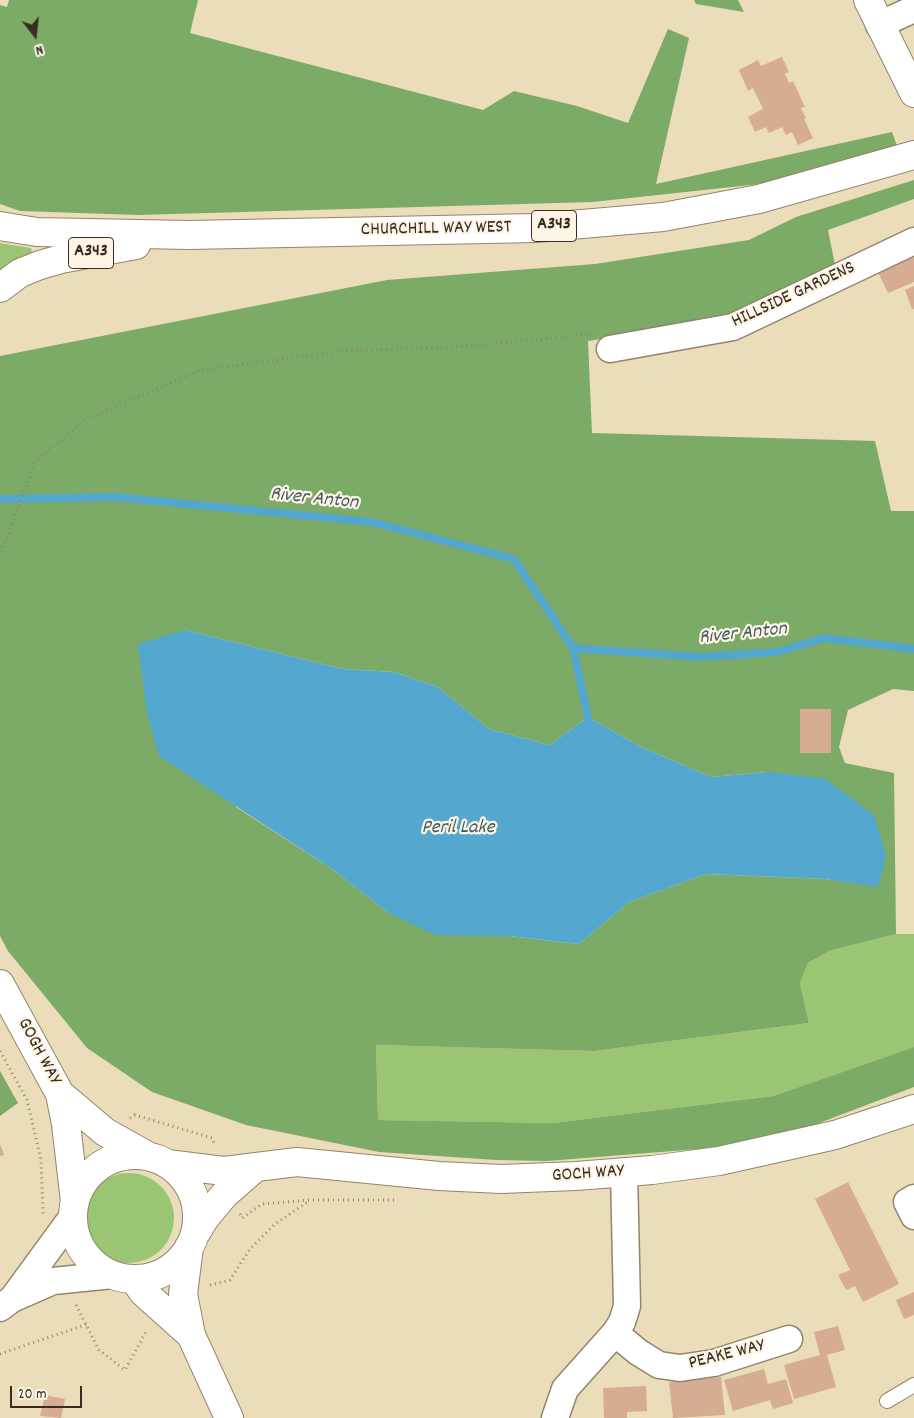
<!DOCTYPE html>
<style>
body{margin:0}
#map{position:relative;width:914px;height:1418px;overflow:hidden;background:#ebddba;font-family:Dekko,sans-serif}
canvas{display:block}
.north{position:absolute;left:10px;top:10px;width:50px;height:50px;-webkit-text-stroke:4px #fcf5e5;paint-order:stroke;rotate:164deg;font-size:14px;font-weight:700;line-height:20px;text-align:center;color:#3b2a1e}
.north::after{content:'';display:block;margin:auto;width:18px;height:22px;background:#3b2a1e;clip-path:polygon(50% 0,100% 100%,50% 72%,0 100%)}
.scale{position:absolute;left:10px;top:1386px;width:72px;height:22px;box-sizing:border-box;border:2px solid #3b2a1e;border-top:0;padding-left:6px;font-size:15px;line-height:18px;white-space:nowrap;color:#3b2a1e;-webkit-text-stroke:4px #fcf5e5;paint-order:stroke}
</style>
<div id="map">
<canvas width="914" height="1418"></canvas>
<div class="north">N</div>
<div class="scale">20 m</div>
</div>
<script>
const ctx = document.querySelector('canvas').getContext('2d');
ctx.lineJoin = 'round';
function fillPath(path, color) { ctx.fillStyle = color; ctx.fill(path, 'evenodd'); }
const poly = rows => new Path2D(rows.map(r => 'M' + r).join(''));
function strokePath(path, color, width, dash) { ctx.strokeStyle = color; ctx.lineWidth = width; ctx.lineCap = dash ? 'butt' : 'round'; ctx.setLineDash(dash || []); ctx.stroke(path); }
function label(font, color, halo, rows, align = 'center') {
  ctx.font = font + ' Dekko,sans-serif'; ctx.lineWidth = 4.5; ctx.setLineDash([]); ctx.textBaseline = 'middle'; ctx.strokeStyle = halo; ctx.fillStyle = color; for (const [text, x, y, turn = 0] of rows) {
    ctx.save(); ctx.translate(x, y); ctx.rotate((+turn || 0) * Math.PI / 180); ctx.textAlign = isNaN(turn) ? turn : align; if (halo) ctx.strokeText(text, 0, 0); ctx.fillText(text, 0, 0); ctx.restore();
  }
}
fillPath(poly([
 [0,243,31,248,32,253,0,272],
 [896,934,914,934,914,1047,773,1096,553,1123,378,1120,376,1045,594,1051,809,1023,800,983,808,963,829,951],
 '84 1218a45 45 0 1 1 90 0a45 45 0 1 1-90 0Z'
]), '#9ac674');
fillPath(poly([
 [9,0,198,0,190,33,483,110,514,91,577,106,628,123,668,29,689,38,656,184,892,132,897,146,787,181,593,202,138,215,20,211,0,204,0,5,7,7],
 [694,0,738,0,744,12,696,4],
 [914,180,914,199,828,230,835,265,713,321,588,341,592,433,875,441,891,511,914,511,914,691,893,689,848,710,839,747,845,763,894,773,896,934,829,951,808,963,800,983,809,1023,594,1051,376,1045,378,1120,553,1123,773,1096,914,1047,914,1087,806,1128,711,1148,547,1161,496,1160,379,1152,246,1125,152,1092,87,1048,8,951,0,936,0,356,387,280,595,264,749,240,796,217],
 [185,630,343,669,394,672,438,687,489,729,550,745,588,717,641,747,711,777,767,772,878,886,825,879,706,874,629,902,579,944,509,936,390,914,332,869,236,807],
 [0,1071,18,1103,0,1116]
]), '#7bab66');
fillPath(poly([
 [185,630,343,669,394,672,438,687,489,729,550,745,588,717,641,747,711,777,767,772,824,778,874,815,886,856,878,887,825,879,706,874,629,902,579,944,509,936,436,935,390,914,332,869,159,756,147,714,138,644]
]), '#54a7cf');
strokePath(poly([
 [0,499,115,497,372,522,514,559,573,648,588,717],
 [573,648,700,657,777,652,824,638,914,649]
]), '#54a7cf', 8);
fillPath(poly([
 [782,57,789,72,785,74,789,83,793,81,805,107,801,108,806,118,804,119,813,138,798,145,792,132,786,135,782,127,769,133,766,127,755,132,748,117,763,109,753,88,748,91,739,70,758,60,761,66],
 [914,251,914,282,888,293,876,268],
 [914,286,914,309,912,309,905,290],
 [800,709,831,709,831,753,800,753],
 [0,1144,4,1155,0,1156],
 [848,1182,899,1284,863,1302,855,1286,846,1290,838,1275,850,1270,815,1199],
 [914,1292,914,1315,904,1319,896,1300],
 [838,1326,845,1350,827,1355,836,1387,794,1399,784,1365,820,1355,814,1332],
 [764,1369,768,1384,786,1379,793,1403,773,1409,770,1400,733,1411,724,1380],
 [721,1377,725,1415,673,1418,669,1382],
 [646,1386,647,1411,627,1412,627,1418,604,1418,603,1388],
 [45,1395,65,1399,61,1418,40,1416]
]), '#d6ac93');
const lane = poly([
 [887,1401,914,1385]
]);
const street = poly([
 [879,25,914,9],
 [610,349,733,327,914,241],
 [914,1198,907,1202,914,1216],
 [13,1298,73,1216],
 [0,1308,12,1299,53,1281,113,1275],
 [615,1333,638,1352,659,1365,680,1368,714,1363,789,1339],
 [555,1418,565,1389,615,1333,622,1322,627,1306,624,1172]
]);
const secondary = poly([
 [868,0,914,93],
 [0,984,60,1094,66,1124,75,1202],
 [60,1094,105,1132,148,1156],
 '73 1217a62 62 0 1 1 124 0a62 62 0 1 1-124 0Z',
 [167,1164,224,1171,297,1162,439,1176,501,1179,576,1176,652,1170,719,1161,835,1135,914,1109],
 [194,1236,205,1218,224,1195,256,1167],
 [189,1247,183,1294,191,1335,229,1418],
 [134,1279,143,1292,191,1335]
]);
const primary = poly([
 [0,226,37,232,189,235,536,228,663,217,759,199,914,155],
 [0,288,20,273,40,265,61,259,136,245]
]);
strokePath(lane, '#93846c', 16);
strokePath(street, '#93846c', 29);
strokePath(secondary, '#93846c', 30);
strokePath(primary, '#93846c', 30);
strokePath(poly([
 [0,552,7,538,35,462,86,419,201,370,344,351,456,347,565,337,591,333],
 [0,1051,27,1100,41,1160,43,1214],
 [130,1118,135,1115,212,1138,215,1145],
 [240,1214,242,1218,262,1204,310,1200,397,1200],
 [210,1285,230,1280,250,1249,275,1224,309,1201],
 [76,1305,99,1350,125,1370,147,1330],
 [0,1354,88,1324]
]), '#93846c', 3, [1, 4]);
strokePath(lane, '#fff', 14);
strokePath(street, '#fff', 26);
strokePath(secondary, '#fff', 28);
strokePath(primary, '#fff', 28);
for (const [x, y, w] of [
 [554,226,45],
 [91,253,45]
]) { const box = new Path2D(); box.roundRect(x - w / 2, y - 15.5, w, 31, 4); ctx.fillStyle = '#fcf5e5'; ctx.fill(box); strokePath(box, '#3b2a1e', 1); }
label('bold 18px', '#3b2a1e', null, [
 ["A343",554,226],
 ["A343",91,253]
]);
label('19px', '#3b2a1e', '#fcf5e5', [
 ["CHURCHILL WAY WEST",436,230,-1],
 ["HILLSIDE GARDENS",794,296,-25],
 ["GOGH WAY",38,1052,62],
 ["GOCH WAY",588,1175,-4],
 ["PEAKE WAY",727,1356,-14]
]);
label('italic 20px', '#455c65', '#fcf5e5', [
 ["River Anton",314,500,6],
 ["River Anton",743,635,-6],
 ["Peril Lake",458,829]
]);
</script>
